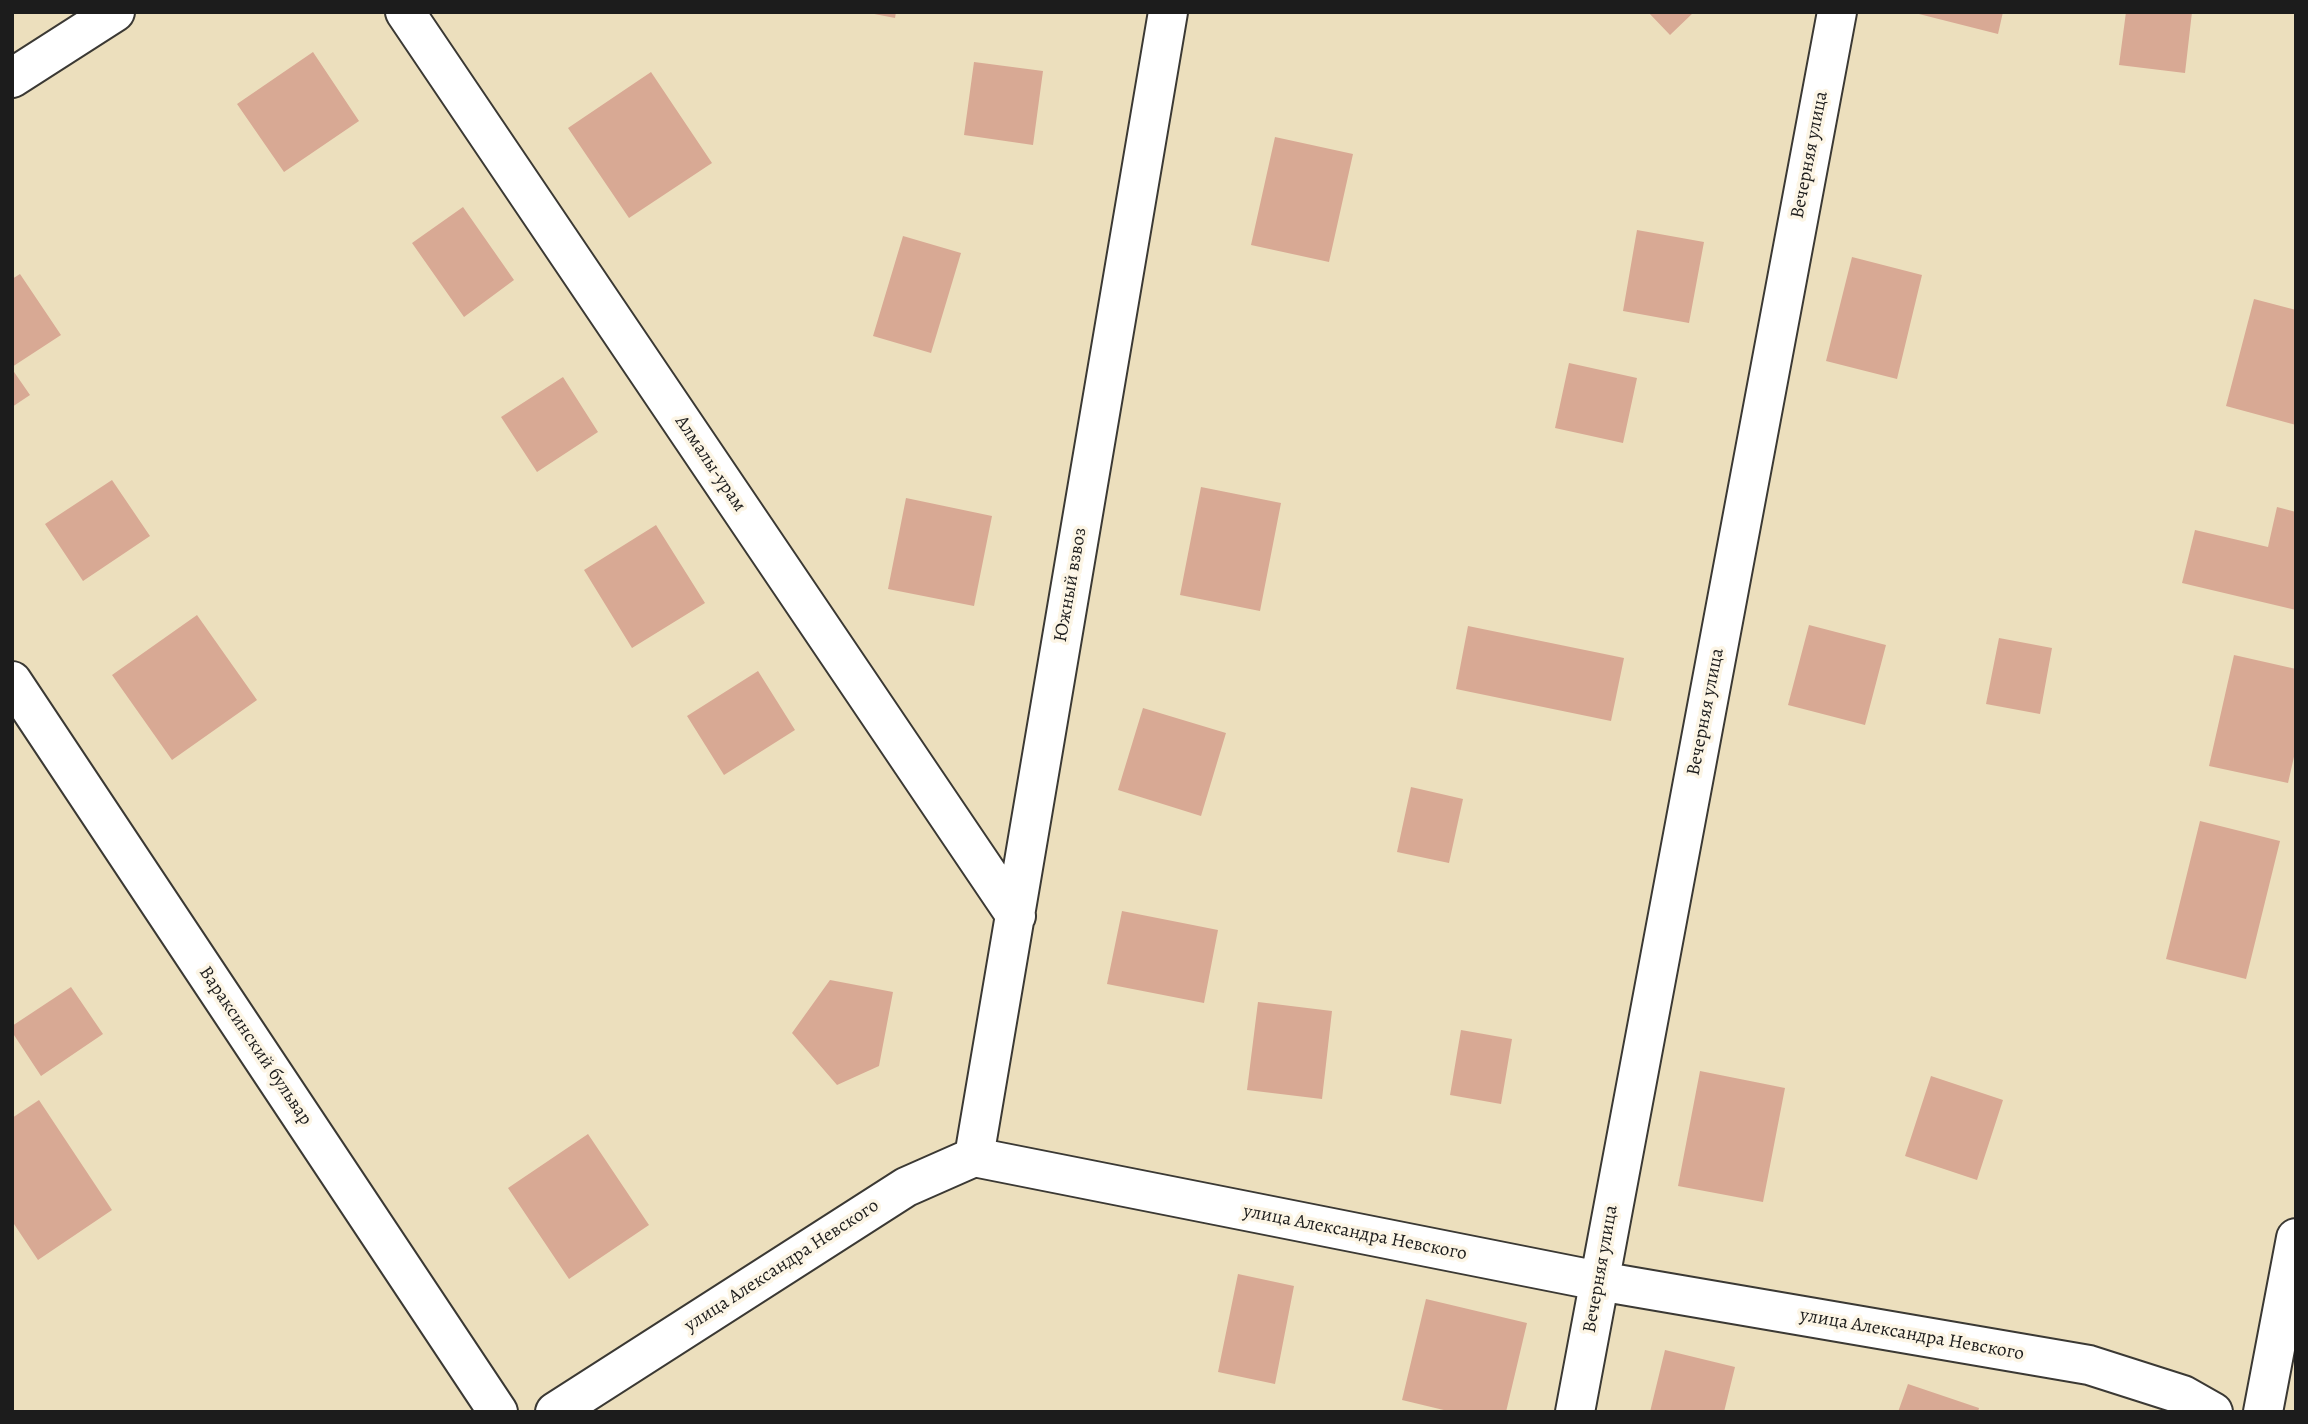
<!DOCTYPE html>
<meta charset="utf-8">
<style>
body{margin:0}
#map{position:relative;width:2308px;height:1424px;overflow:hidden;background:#ecdfbd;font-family:Alegreya,serif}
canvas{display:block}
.frame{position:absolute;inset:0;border:14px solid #1c1c1c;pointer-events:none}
</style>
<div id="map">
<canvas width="2308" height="1424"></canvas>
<div class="frame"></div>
</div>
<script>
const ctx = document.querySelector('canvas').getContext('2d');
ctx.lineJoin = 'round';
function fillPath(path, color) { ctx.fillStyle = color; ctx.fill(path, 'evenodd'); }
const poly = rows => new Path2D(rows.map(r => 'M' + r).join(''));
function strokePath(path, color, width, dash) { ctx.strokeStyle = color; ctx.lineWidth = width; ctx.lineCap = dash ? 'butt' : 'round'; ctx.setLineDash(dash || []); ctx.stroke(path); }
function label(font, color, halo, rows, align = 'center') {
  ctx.font = font + ' Alegreya,serif'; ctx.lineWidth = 7; ctx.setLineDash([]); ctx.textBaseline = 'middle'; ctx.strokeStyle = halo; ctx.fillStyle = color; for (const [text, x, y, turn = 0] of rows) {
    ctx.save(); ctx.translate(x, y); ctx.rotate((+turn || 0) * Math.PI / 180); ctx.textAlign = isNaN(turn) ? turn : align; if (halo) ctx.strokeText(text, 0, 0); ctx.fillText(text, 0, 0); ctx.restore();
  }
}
fillPath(poly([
 [864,12,896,12,895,18],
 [1648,12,1694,12,1670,35],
 [1911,12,2003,12,1998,34],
 [2126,12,2192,12,2185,73,2119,65],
 [313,52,359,121,284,172,237,104],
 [974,62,1043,71,1033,145,964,135],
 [651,72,712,163,629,218,568,128],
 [1275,137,1353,154,1329,262,1251,245],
 [463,207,514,280,464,317,412,243],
 [1637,230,1704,242,1689,323,1623,311],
 [903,236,961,253,931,353,873,336],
 [1852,257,1922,275,1897,379,1826,361],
 [20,274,61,335,12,367,12,279],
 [2254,299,2296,310,2296,425,2226,406],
 [1569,363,1637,378,1623,443,1555,428],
 [12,369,30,395,12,407],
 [563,377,598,432,537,472,501,417],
 [112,480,150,536,83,581,45,524],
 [1201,487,1281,503,1260,611,1180,595],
 [906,498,992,516,974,606,888,589],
 [2277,507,2296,512,2296,610,2182,583,2195,530,2268,547],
 [656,525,705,603,632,648,584,570],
 [197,615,257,700,172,760,112,675],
 [1809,625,1886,645,1865,725,1788,705],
 [1468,626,1624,658,1611,721,1456,689],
 [1999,638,2052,648,2040,714,1986,704],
 [2234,655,2296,669,2296,748,2288,783,2209,766],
 [758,671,795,730,724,775,687,716],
 [1143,708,1226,733,1201,816,1118,790],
 [1411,787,1463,799,1449,863,1397,852],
 [2200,821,2280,841,2246,979,2166,959],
 [1122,911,1218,930,1204,1003,1107,984],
 [830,980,893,992,879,1066,837,1085,792,1033],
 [71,987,103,1034,41,1076,12,1032,12,1026],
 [1258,1002,1332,1011,1322,1099,1247,1090],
 [1461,1030,1512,1039,1501,1104,1450,1095],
 [1700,1071,1785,1088,1763,1202,1678,1186],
 [1931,1076,2003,1100,1977,1180,1905,1156],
 [39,1100,112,1210,38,1260,12,1221,12,1118],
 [588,1134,649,1225,569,1279,508,1188],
 [1238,1274,1294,1286,1275,1384,1218,1372],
 [1426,1299,1527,1323,1506,1412,1452,1412,1402,1400],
 [1665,1350,1735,1367,1724,1412,1650,1412],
 [1908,1384,1979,1408,1978,1412,1898,1412]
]), '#d8a994');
const street = poly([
 [405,12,1016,916],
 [12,78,115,12],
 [12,681,498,1412],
 [974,1157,1168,12],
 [555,1412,906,1187,974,1157,1599,1281,2089,1365,2183,1395,2213,1412],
 [1575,1412,1837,12],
 [2263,1412,2296,1238]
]);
strokePath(street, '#3b3934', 42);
strokePath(street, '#fff', 38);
label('19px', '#1c1c1c', '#fcf5e5', [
 ["Вечерняя улица",1810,155,-79],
 ["Алмалы-урам",710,464,56],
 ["Южный взвоз",1071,585,-80],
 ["Вечерняя улица",1706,712,-79],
 ["Вараксинский бульвар",255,1046,56],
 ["улица Александра Невского",1355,1233,11],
 ["улица Александра Невского",782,1266,-33],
 ["Вечерняя улица",1601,1269,-80],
 ["улица Александра Невского",1912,1335,10]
]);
</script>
